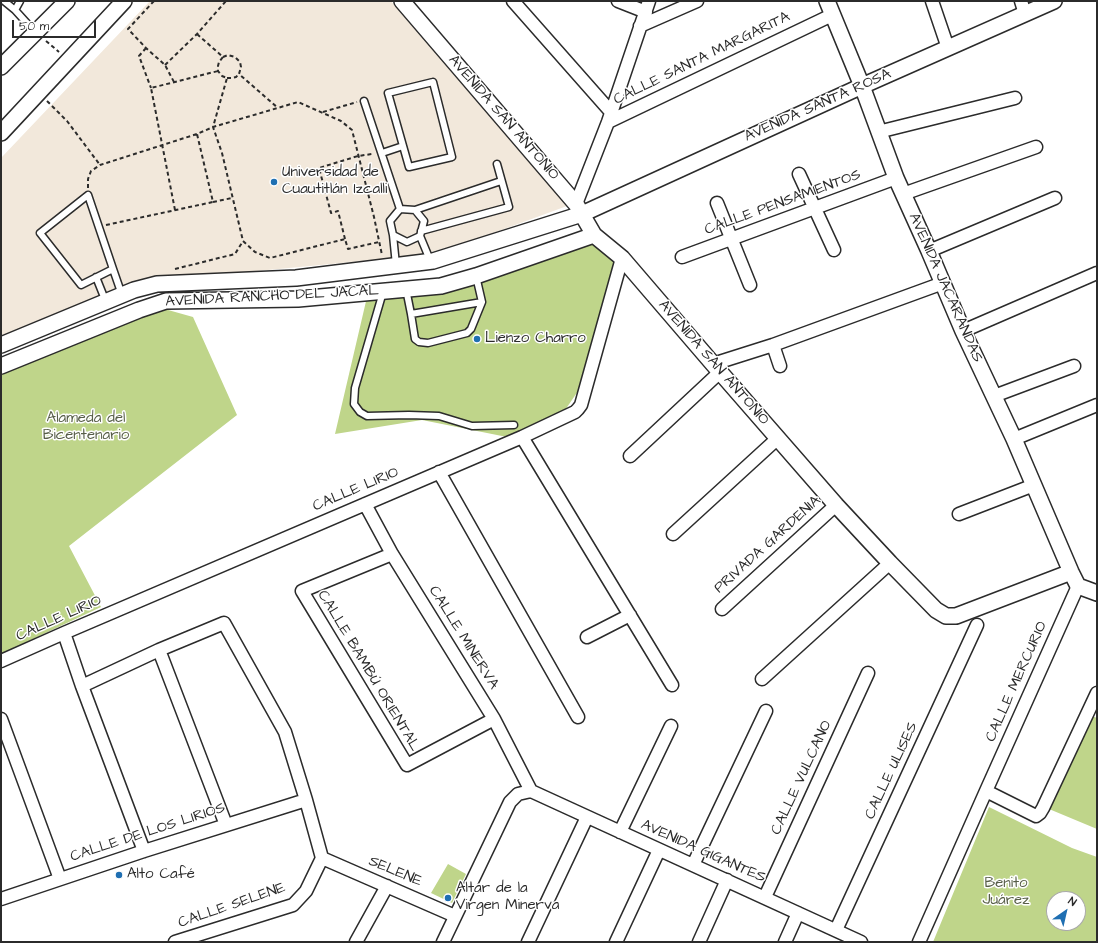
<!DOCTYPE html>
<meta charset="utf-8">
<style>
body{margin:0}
#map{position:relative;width:1098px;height:943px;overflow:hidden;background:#fff;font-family:"Architects Daughter",sans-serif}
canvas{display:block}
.frame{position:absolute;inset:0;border:2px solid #2b2b2b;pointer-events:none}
.north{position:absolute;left:1046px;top:891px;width:40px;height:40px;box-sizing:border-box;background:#fff;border:1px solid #aaa;border-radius:50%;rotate:34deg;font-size:11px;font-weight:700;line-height:16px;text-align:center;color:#2b2b2b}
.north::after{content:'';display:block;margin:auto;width:14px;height:18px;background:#1f6fb2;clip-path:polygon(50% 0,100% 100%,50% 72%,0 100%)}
.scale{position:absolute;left:12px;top:20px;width:84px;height:18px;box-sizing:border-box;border:2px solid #2b2b2b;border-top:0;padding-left:5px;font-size:12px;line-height:14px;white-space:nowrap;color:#2b2b2b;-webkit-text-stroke:3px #fff;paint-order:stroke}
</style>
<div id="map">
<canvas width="1098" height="943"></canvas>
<div class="frame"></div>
<div class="north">N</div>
<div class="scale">50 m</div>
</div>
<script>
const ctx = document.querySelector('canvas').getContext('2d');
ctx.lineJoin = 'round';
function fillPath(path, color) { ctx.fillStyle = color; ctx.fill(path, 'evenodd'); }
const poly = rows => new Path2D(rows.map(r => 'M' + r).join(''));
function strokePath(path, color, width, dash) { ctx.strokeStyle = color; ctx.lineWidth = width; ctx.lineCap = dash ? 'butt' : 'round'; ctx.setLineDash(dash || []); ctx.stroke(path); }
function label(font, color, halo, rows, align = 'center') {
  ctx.font = font + ' "Architects Daughter",sans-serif'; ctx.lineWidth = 3; ctx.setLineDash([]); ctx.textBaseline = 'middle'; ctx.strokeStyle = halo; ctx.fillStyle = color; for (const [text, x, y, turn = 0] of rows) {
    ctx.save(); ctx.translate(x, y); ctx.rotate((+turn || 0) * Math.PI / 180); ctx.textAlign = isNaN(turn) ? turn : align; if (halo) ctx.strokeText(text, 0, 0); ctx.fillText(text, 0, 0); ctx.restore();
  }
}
fillPath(poly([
 [150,1,391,1,567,206,477,239,424,254,384,259,215,275,150,278,1,338,1,158]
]), '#f2e8db');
fillPath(poly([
 [595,241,619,262,585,381,563,413,512,438,422,420,335,434,367,297,442,294],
 [161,308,193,317,237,415,69,546,101,607,1,654,1,372],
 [1092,716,1097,718,1097,829,1049,809],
 [989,807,1072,848,1097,857,1097,942,933,942],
 [1054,899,1078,899,1078,923,1054,923],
 [448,864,466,874,452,903,431,893]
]), '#bfd58a');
const service = poly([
 [4,1,15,10,20,1],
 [15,10,35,32],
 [433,82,452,157,409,167,388,93,433,82],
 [364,101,400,209],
 [382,153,403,146],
 [88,195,113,269,81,285,40,233,88,195],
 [400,209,415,210,424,221,420,236,407,242,393,235,390,221,400,209],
 [415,210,501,181],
 [421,231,509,207,497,164],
 [393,235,396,265],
 [420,236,430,260],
 [113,269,122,295],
 [96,277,106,302],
 [406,289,411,314,482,302,476,276],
 [383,292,355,388,354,404,360,412,367,416,409,415,439,416,472,426,514,425],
 [411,314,415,339,419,342,428,343,467,333,471,329,482,302]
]);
const minor = poly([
 [513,1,611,112],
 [618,1,646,12],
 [932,1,948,48],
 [1021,1,1025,14],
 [640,26,697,1],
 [608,122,832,15],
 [878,132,1015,98],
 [799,174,834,250],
 [903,194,1036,147],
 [717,203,750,285],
 [576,204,608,122,649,1],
 [929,251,1055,198],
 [682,257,896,178],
 [963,331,1097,273],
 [773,345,780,366],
 [713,364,773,345,943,283],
 [994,396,1074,366],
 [522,437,672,685],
 [1014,439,1097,405],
 [630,456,720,372],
 [439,472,578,717],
 [365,504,392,554,494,719,531,791],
 [959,514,1034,485],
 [673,534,778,438],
 [392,554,302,591,407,765,494,719],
 [722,609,836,505],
 [64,633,82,686,144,851],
 [587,637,630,615],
 [159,650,226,825],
 [1,661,64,633,522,437,575,412,578,409,581,405,622,258],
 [762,679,890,563],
 [82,686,159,650,224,623,285,732,306,800,322,858],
 [1,719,60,879],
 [531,791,861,942],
 [986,791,1036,816,1040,813,1043,808,1097,693],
 [620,832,671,726],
 [322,858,455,916],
 [693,865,766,711],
 [765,897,868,673],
 [1,899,144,851,306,800],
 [836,930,977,625],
 [175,942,293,905,306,891,322,858],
 [356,942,387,886],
 [443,942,510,802,518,794,531,791],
 [528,942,587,817],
 [616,942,659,850],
 [699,942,727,880],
 [785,942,798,913],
 [919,942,986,791,1078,586]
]);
const tertiary = poly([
 [402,1,576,204,594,235,622,258,713,364,836,505,890,563,936,610,946,616,956,616,1071,572],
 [827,1,862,86,896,178,929,251,963,331,1014,439,1071,572,1078,586,1097,593],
 [1,67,67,1],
 [1,133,124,1],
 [1,345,134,290,157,284,296,278,433,261,582,214,862,86,1054,1],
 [1,366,139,310,166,301,298,299,441,286,476,276,594,235]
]);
strokePath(service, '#2b2b2b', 9);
strokePath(minor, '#2b2b2b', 15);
strokePath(tertiary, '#2b2b2b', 18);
strokePath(poly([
 [154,1,128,29,146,48,165,65,174,82],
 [197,34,223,57,219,62,218,66,218,71,222,76,227,78,213,127,222,153,243,241,255,252,270,258,345,239,348,249,379,242],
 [46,41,59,52],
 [146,48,139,56,151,88],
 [223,57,228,55,235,57,240,62,241,67,239,74,278,108],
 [165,65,197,34,226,1],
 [227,78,231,78,236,77,239,74],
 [47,101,67,121,100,165],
 [323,112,357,102],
 [88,188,88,179,91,171,100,165,197,134,213,127,298,102,341,121,352,130,374,217,382,255],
 [213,202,232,198],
 [175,210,151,88,218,71],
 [106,225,213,202,197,134],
 [345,239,338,211,331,213,319,168,358,156,372,154],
 [175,269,235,254,243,241]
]), '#2b2b2b', 2, [4, 3]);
strokePath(service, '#fff', 6);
strokePath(minor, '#fff', 12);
strokePath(tertiary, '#fff', 15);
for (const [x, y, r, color] of [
 [274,182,4,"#1f6fb2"],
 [477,339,4,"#1f6fb2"],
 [119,875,4,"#1f6fb2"],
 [448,898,4,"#1f6fb2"]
]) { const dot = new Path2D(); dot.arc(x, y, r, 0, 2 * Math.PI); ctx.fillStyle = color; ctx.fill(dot); strokePath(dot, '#fff', 1.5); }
label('15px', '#2b2b2b', '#fff', [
 ["CALLE SANTA MARGARITA",702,59,-26],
 ["AVENIDA SANTA ROSA",818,106,-24],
 ["AVENIDA SAN ANTONIO",503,118,49],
 ["CALLE PENSAMIENTOS",783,203,-20],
 ["AVENIDA JACARANDAS",945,288,66],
 ["AVENIDA RANCHO DEL JACAL",272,297,-3],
 ["AVENIDA SAN ANTONIO",713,363,49],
 ["CALLE LIRIO",356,490,-23],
 ["PRIVADA GARDENIA",768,545,-42],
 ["CALLE LIRIO",59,619,-24],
 ["CALLE MINERVA",463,638,58],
 ["CALLE BAMBÚ ORIENTAL",368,671,59],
 ["CALLE MERCURIO",1017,682,-66],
 ["CALLE ULISES",892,771,-65],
 ["CALLE VULCANO",802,778,-65],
 ["CALLE DE LOS LIRIOS",148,833,-18],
 ["AVENIDA GIGANTES",703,852,24],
 ["SELENE",395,872,23],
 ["CALLE SELENE",232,906,-19]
]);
label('15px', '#2b2b2b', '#fff', [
 ["Universidad de",282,173],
 ["Cuautitlán Izcalli",282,190],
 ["Lienzo Charro",485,339],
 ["Alto Café",127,875],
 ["Altar de la",456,889],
 ["Virgen Minerva",456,906]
], 'left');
label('15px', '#575e48', '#fff', [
 ["Alameda del",86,419],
 ["Bicentenario",86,436],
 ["Benito",1006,884],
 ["Juárez",1006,901]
]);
</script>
